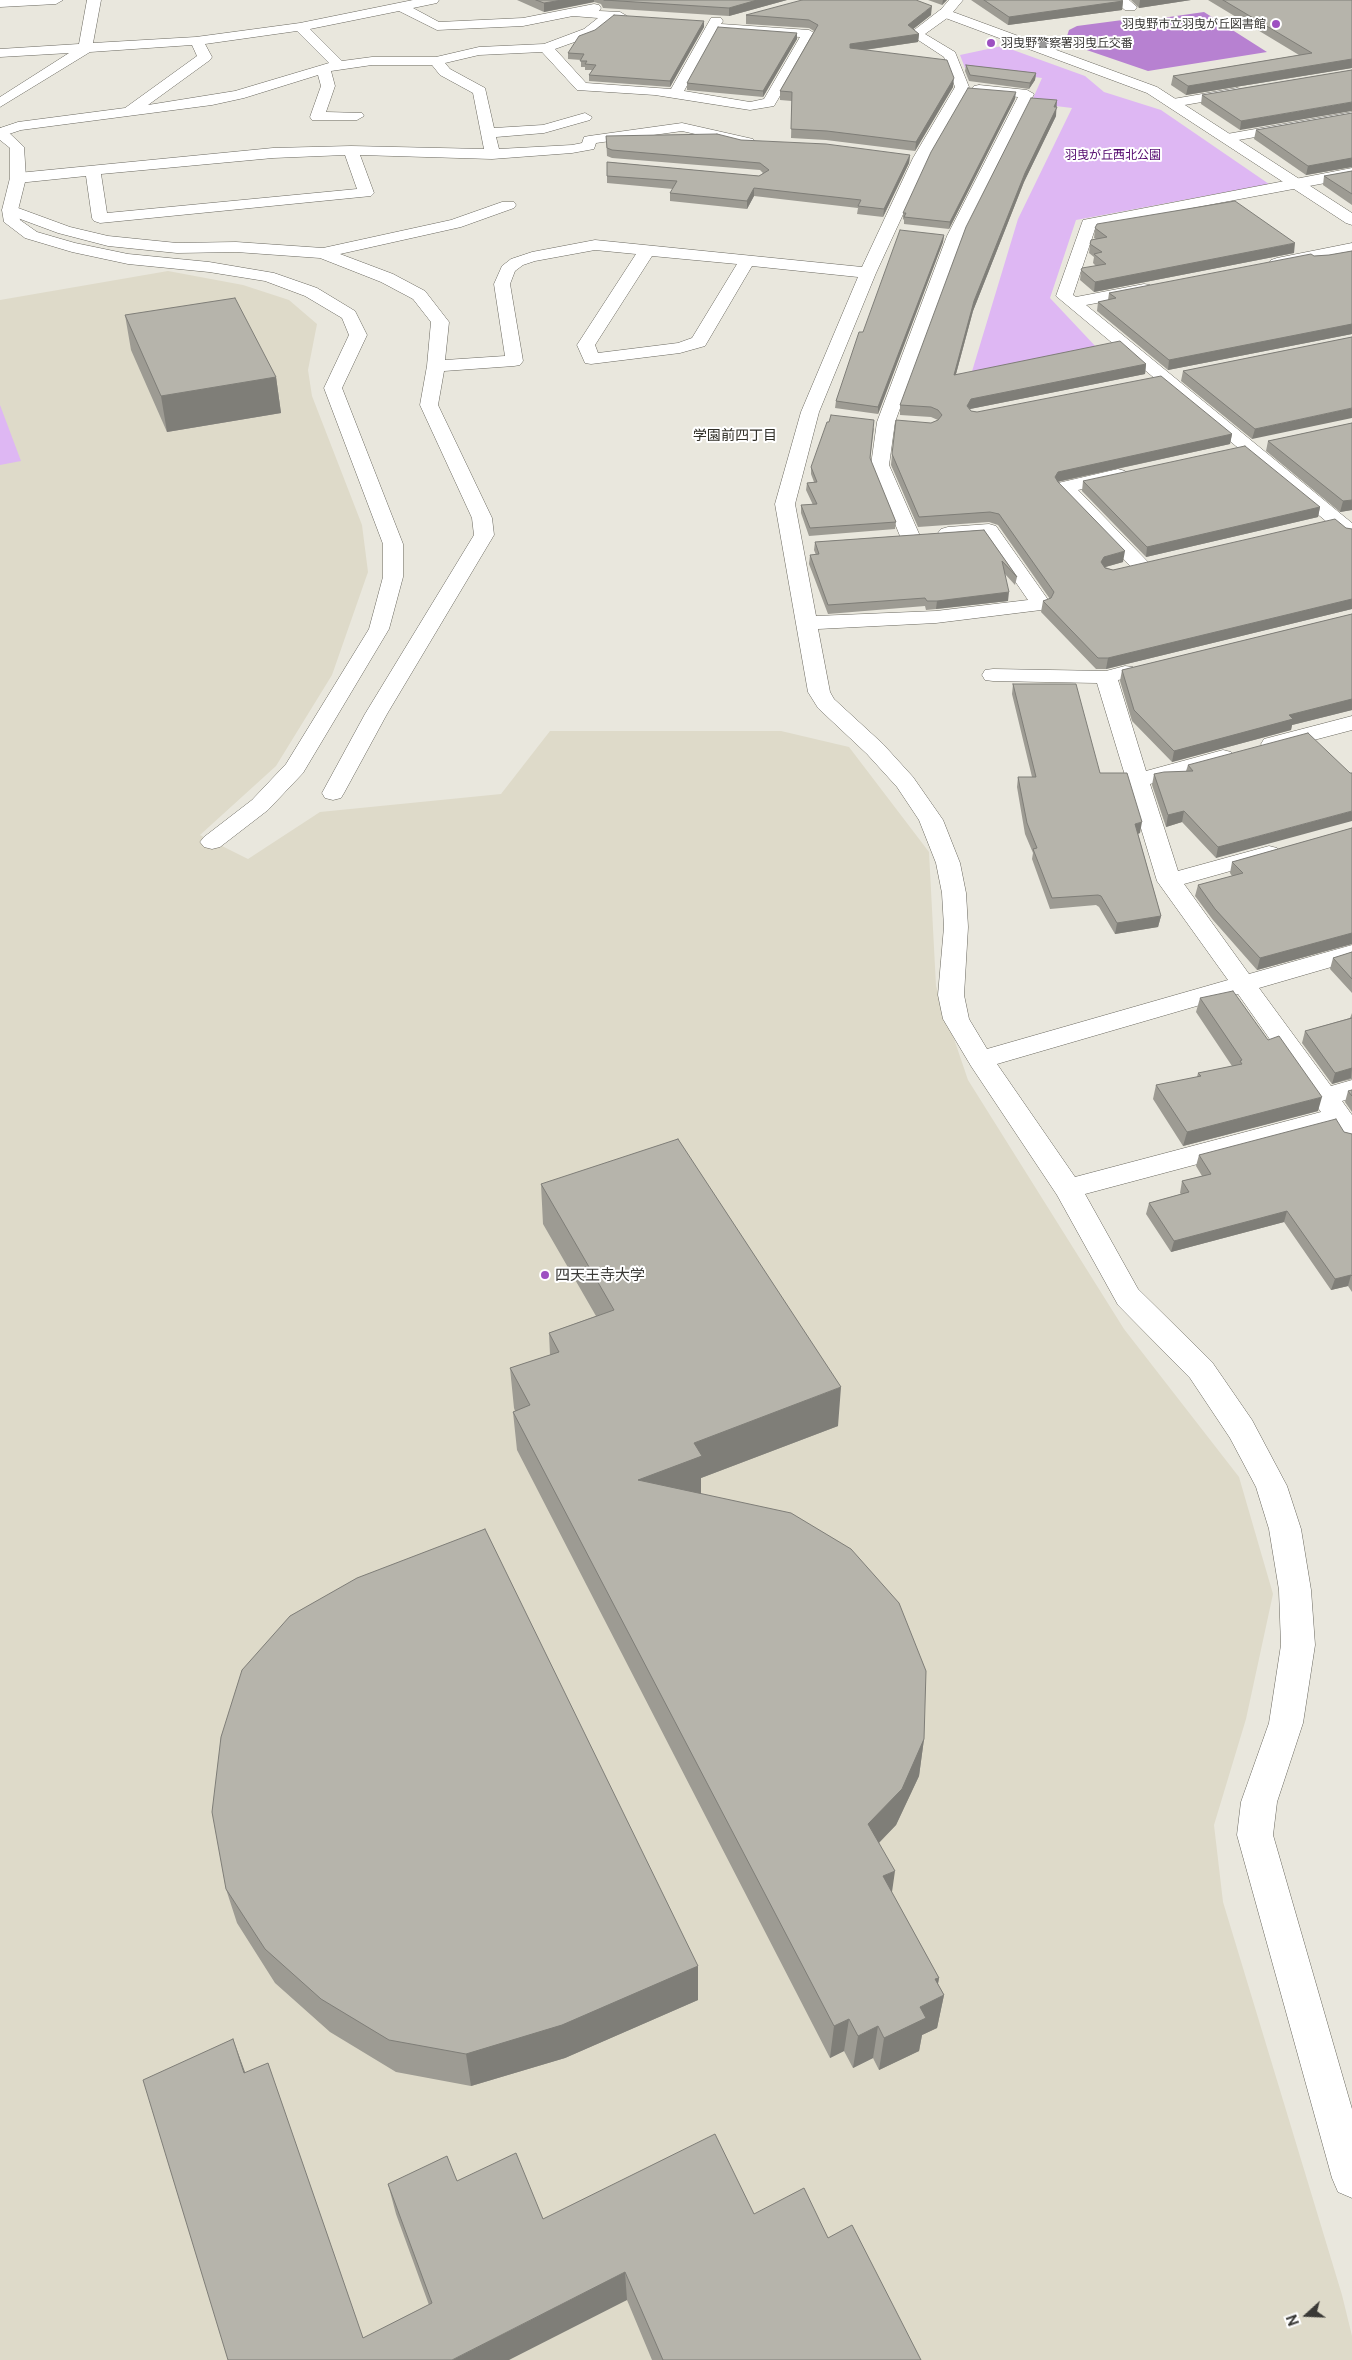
<!DOCTYPE html>
<html>
<head>
<meta charset="utf-8">
<style>
	body { margin:0 }
	#map { position:relative; width:1352px; height:2360px; overflow:hidden; background:#e9e7dd; font-family:"Public Sans",sans-serif }
	canvas { display:block }
	.north { position:absolute; left:1282px; top:2290px; width:50px; height:50px; -webkit-text-stroke:4px #fff; paint-order:stroke; rotate:250deg; font-size:14px; font-weight:700; line-height:20px; text-align:center; color:#3a3936 }
	.north::after { content:''; display:block; margin:auto; width:18px; height:22px; background:#3a3936; clip-path:polygon(50% 0,100% 100%,50% 72%,0 100%) }
</style>
</head>
<body>
<div id="map">
<canvas width="1352" height="2360"></canvas>
<div class="north">N</div>
</div>
<script>
const context = document.querySelector('canvas').getContext('2d');
context.lineJoin = 'round';
function fill(path, color) { context.fillStyle = color; context.fill(path, 'evenodd'); }
const poly = rows => new Path2D(rows.map(r => 'M' + r).join(''));
function trace(path, color, width, dash) { context.strokeStyle = color; context.lineWidth = width; context.lineCap = dash ? 'butt' : 'round'; context.setLineDash(dash || []); context.stroke(path); }
function drawText(font, color, halo, rows, align = 'center') {
  context.font = font + ' "Public Sans","Noto Sans JP",sans-serif'; context.lineWidth = 4; context.setLineDash([]); context.textBaseline = 'middle'; context.strokeStyle = halo; context.fillStyle = color; for (const [text, x, y, turn = 0] of rows) {
    context.save(); context.translate(x, y); context.rotate((+turn || 0) * Math.PI / 180); context.textAlign = isNaN(turn) ? turn : align; if (halo) context.strokeText(text, 0, 0); context.fillText(text, 0, 0); context.restore();
  }
}
const built = poly([
	[168,271,243,285,289,300,317,324,308,370,312,396,362,525,368,572,332,675,276,766,200,835,248,859,320,812,501,794,550,731,781,731,849,747,929,852,936,986,968,1080,1124,1329,1239,1477,1273,1594,1246,1719,1214,1825,1223,1902,1342,2295,1352,2336,1352,2360,0,2360,0,300]
]);
const green = poly([
	[1002,46,1085,76,1104,92,1161,110,1269,184,1076,220,1050,298,1098,349,970,378,1018,219,1072,108,1031,103,1042,78,965,68,960,55],
	[0,405,21,461,0,465]
]);
const water = poly([
	[1204,12,1267,52,1148,71,1072,45,1066,39,1069,30,1077,26,1130,19,1162,18]
]);
const minor = poly([
	[0,0,63,0,56,4,0,7,0,0],
	[87,0,101,0,93,43,196,37,300,23,413,0,439,0,437,3,413,8,439,22,523,18,594,4,599,5,601,8,599,11,620,12,627,16,625,19,614,20,594,35,555,49,586,83,671,89,711,18,721,18,723,21,721,24,809,30,816,34,774,106,750,110,655,95,577,90,542,52,479,55,445,63,450,69,485,88,494,128,543,125,585,113,592,117,590,120,544,133,496,137,499,149,572,145,582,143,584,137,589,136,682,123,753,139,755,142,753,145,748,146,682,131,596,143,594,149,572,153,492,159,360,155,374,193,371,196,100,223,94,221,92,218,86,176,18,183,10,178,18,173,273,148,351,146,484,149,473,93,440,75,432,65,372,65,331,71,335,86,326,112,362,113,364,116,357,120,312,120,310,117,321,86,318,75,244,98,212,105,21,130,0,137,0,128,18,122,125,108,197,56,192,45,90,52,0,107,0,97,69,53,0,57,0,49,79,44,87,0],
	[399,11,437,30,523,26,573,16,598,18,584,29,544,44,479,47,436,57,372,57,342,61,310,29,399,11],
	[297,31,329,63,235,91,148,105,210,60,212,57,205,44,297,31],
	[717,31,800,37,764,99,750,102,684,91,717,31],
	[345,155,357,189,107,213,101,174,273,158,345,155],
	[1113,0,1129,0,1137,7,1135,10,1125,10,1113,0],
	[945,9,952,13,950,16,925,34,955,52,969,87,929,158,876,273,819,412,795,504,816,616,936,611,1028,600,984,536,948,539,941,537,938,533,941,529,948,527,989,524,996,526,1051,604,1048,608,1041,610,936,623,818,629,830,692,834,699,883,744,913,777,943,820,960,863,966,893,968,927,964,995,969,1019,987,1049,1228,980,1157,881,1097,683,993,681,985,680,982,675,985,670,993,669,1106,671,1125,666,1133,667,1136,672,1133,677,1118,680,1146,771,1223,750,1231,752,1234,757,1231,762,1150,784,1178,871,1269,846,1277,848,1281,853,1277,858,1184,884,1249,974,1352,945,1352,961,1259,988,1331,1086,1352,1080,1352,1098,1342,1101,1352,1115,1352,1145,1342,1142,1333,1128,1085,1194,1138,1289,1212,1362,1252,1420,1287,1486,1301,1529,1311,1590,1315,1645,1303,1723,1277,1802,1273,1835,1352,2109,1352,2198,1338,2192,1332,2178,1237,1835,1241,1802,1269,1723,1281,1645,1279,1590,1269,1529,1256,1487,1230,1438,1190,1378,1118,1305,1057,1195,971,1066,943,1019,938,995,944,927,942,893,936,863,919,820,897,787,867,754,818,708,808,692,775,504,801,412,858,277,752,266,705,346,680,353,591,364,585,363,577,345,636,254,595,250,535,261,523,265,515,271,510,284,523,361,520,365,514,366,444,371,438,405,492,518,494,535,387,714,344,793,341,798,333,800,325,798,322,793,365,714,474,535,472,518,420,405,427,366,431,322,413,299,381,282,320,258,236,252,177,253,108,246,58,233,4,213,2,210,4,207,10,205,70,227,108,236,177,243,236,242,323,248,451,220,502,202,514,202,516,205,514,208,461,227,340,254,393,274,425,291,449,322,445,360,505,356,494,284,502,266,511,259,532,252,595,240,862,267,913,158,955,87,944,57,909,34,940,10,945,9],
	[652,256,737,264,692,338,678,343,598,353,595,345,652,256],
	[1238,994,1321,1112,1075,1177,997,1064,1238,994],
	[979,85,1027,90,1034,94,963,236,895,422,889,465,920,536,917,540,910,542,903,540,900,536,871,465,877,422,947,236,1018,97,974,92,972,89,974,86,979,85],
	[1237,88,1242,89,1244,92,1242,95,1173,107,1166,103,1173,99,1237,88],
	[1352,112,1352,120,1227,142,1220,138,1227,134,1352,112],
	[1352,168,1352,178,1096,226,1073,295,1076,297,1144,284,1150,285,1152,289,1150,293,1086,305,1352,523,1352,539,1345,537,1056,296,1083,220,1352,168],
	[1352,243,1352,253,1277,268,1271,266,1269,263,1271,260,1277,258,1352,243],
	[1118,469,1125,471,1127,475,1125,479,1078,490,1148,562,1151,566,1148,570,1141,572,1134,570,1055,487,1058,483,1118,469],
	[1352,716,1352,730,1272,751,1264,749,1261,744,1264,739,1352,716]
]);
const tertiary = poly([
	[949,0,963,0,953,12,1157,87,1352,213,1352,225,1346,223,1147,93,940,16,938,13,949,0],
	[0,128,5,129,24,147,26,178,18,210,20,220,37,232,75,243,128,254,209,262,274,273,317,288,355,311,367,335,342,388,403,544,403,577,389,629,303,773,268,810,220,847,212,849,204,847,200,842,204,837,252,800,286,764,369,629,383,577,383,544,324,388,349,335,342,318,305,296,265,281,209,272,128,264,72,252,25,238,4,222,2,210,10,178,10,148,0,140,0,128]
]);
const wall = poly([
	[517,0,787,0,729,16,603,8,601,4,594,2,544,12],
	[928,0,947,0,942,5],
	[971,0,1121,0,1123,1,1122,10,1008,25],
	[1131,0,1191,0,1139,8],
	[1208,0,1352,0,1352,68,1186,95,1171,85,1173,76,1299,55],
	[746,15,931,15,913,29,919,34,918,42,865,50,953,87,915,151,826,140,791,138,792,101,780,100,780,91,814,31,809,28,746,24],
	[704,27,670,87,589,81,589,75,592,70,585,70,585,67,581,67,581,60,568,59,568,53],
	[797,33,797,39,763,97,687,90,687,83],
	[966,65,1036,73,1035,80,1029,89,969,81,965,71],
	[1352,70,1240,130,1201,104,1202,95],
	[1015,99,949,229,904,224,904,220,903,219,903,213],
	[1056,107,1056,116,1024,182,973,311,956,374,1146,364,1145,374,970,409,971,411,977,412,1232,434,1230,444,1058,482,1123,562,1105,567,1113,570,1346,528,1352,529,1352,609,1106,669,1096,669,1041,612,1043,601,1050,599,998,525,989,522,918,527,891,465,892,454,931,423,938,420,931,417,900,415,900,405],
	[1352,113,1352,167,1306,175,1254,139,1256,130],
	[606,136,741,140,910,155,909,163,883,217,857,214,858,208,754,196,747,209,670,201,670,193,673,189,607,183,607,162,759,176,763,173,760,170,612,158,607,156],
	[1352,171,1352,205,1323,185,1324,176],
	[1095,228,1294,253,1094,292,1080,280,1081,270,1096,266,1093,263,1094,257,1089,253,1090,244,1096,239,1094,238],
	[944,235,943,242,878,414,835,408,836,401,863,332],
	[1352,251,1352,334,1168,370,1097,311,1098,302,1108,300,1109,293,1314,256,1329,255],
	[125,315,276,377,281,413,167,432,131,350],
	[1352,337,1252,439,1181,381,1183,371],
	[1352,423,1352,510,1340,512,1266,451,1268,441],
	[874,428,870,459,896,522,895,529,809,536,801,513,801,505,813,505,806,490,807,483,814,482,811,474,811,467],
	[1083,481,1320,507,1318,517,1146,557,1082,491],
	[984,530,1017,577,1015,585,1005,574,1008,601,936,609,926,610,925,606,828,614,809,564,810,555,816,555,814,550,815,542],
	[1352,614,1352,710,1292,725,1291,730,1172,762,1132,721,1120,681,1122,670],
	[1013,684,1100,773,1140,833,1138,834,1161,916,1158,927,1115,934,1099,907,1096,905,1050,909,1032,859,1033,853,1025,834,1017,787,1018,777,1032,777,1012,694],
	[1188,765,1350,773,1216,858,1182,822,1166,827,1152,785,1154,774,1186,771],
	[1352,828,1352,944,1257,970,1213,920,1195,896,1198,885,1232,876,1230,873,1232,862],
	[1352,952,1352,993,1330,969,1333,958],
	[1200,998,1318,1111,1183,1146,1153,1099,1156,1085,1197,1077,1198,1073,1232,1066,1196,1012],
	[1352,1013,1352,1079,1332,1084,1302,1043,1305,1031,1350,1018],
	[1352,1090,1352,1112,1345,1102,1348,1091],
	[1344,1132,1352,1134,1352,1292,1348,1286,1331,1290,1284,1222,1171,1252,1146,1214,1149,1203,1181,1194,1180,1193,1182,1181,1202,1176,1196,1166,1199,1155],
	[541,1184,838,1426,701,1478,701,1494,924,1739,919,1776,896,1825,879,1843,892,1893,939,1978,938,1984,944,1995,937,2028,922,2035,919,2051,879,2070,873,2058,853,2068,844,2051,830,2058,517,1450,513,1412,515,1411,514,1408,510,1368,550,1355,549,1333,596,1316,543,1224],
	[226,1889,698,2000,565,2058,471,2086,396,2072,330,2032,275,1983,237,1923],
	[245,2073,363,2338,429,2305,396,2214,388,2184,457,2181,543,2219,754,2214,828,2238,921,2360,652,2360,627,2300,228,2360]
]);
const shadedWall = poly([
	[562,0,594,0,594,2,544,12,544,3],
	[757,0,787,0,729,16,729,8],
	[943,0,947,0,942,5],
	[1140,0,1191,0,1139,8],
	[1123,1,1122,10,1008,25,1009,17],
	[932,6,931,15,907,34,908,25],
	[704,21,704,27,670,87,670,81],
	[797,33,797,39,763,97,763,91],
	[919,34,918,42,849,52,850,44],
	[1352,59,1352,68,1186,95,1188,86],
	[1036,73,1035,80,1029,89,1030,83],
	[954,78,953,87,915,151,916,142],
	[1016,92,1015,99,949,229,950,222],
	[1057,100,1056,116,1024,182,973,311,953,385,954,375,974,301,1025,173],
	[1352,102,1352,111,1240,130,1241,121],
	[910,155,909,163,883,217,884,209],
	[1352,158,1352,167,1306,175,1308,166],
	[754,188,754,196,747,209,747,201],
	[944,235,943,242,878,414,878,407],
	[1295,243,1294,253,1094,292,1095,282],
	[1352,324,1352,334,1168,370,1169,360],
	[1146,364,1145,374,970,409,967,406,971,399],
	[276,377,281,413,167,432,161,396],
	[1352,408,1352,418,1252,439,1255,429],
	[1232,434,1230,444,1056,482,1055,477,1058,472],
	[1352,500,1352,510,1340,512,1343,501],
	[1320,507,1318,517,1146,557,1147,547],
	[1125,551,1123,562,1102,568,1101,562,1104,557],
	[1009,592,1008,601,936,609,937,601],
	[1352,599,1352,609,1106,669,1108,658],
	[1352,699,1352,710,1292,725,1291,730,1172,762,1174,751,1289,715],
	[1184,811,1182,822,1166,827,1168,815],
	[1352,811,1352,821,1216,858,1218,847],
	[1142,822,1140,833,1133,835,1135,824],
	[1161,916,1158,927,1115,934,1117,923],
	[1352,933,1352,944,1257,970,1260,958],
	[1352,1068,1351,1078,1332,1084,1335,1073],
	[1322,1097,1318,1111,1183,1146,1187,1132],
	[1287,1211,1284,1222,1171,1252,1174,1241],
	[1351,1275,1348,1286,1331,1290,1335,1279],
	[841,1387,838,1426,701,1478,701,1495,638,1480,694,1443],
	[924,1739,919,1776,896,1825,863,1859,868,1824],
	[895,1871,890,1906,883,1876],
	[698,1966,698,2000,565,2058,471,2086,466,2054],
	[939,1978,935,1999,944,1995,937,2028,922,2035,919,2051,879,2070,884,2038,920,2007,935,1979],
	[849,2019,844,2051,830,2058,834,2026],
	[878,2026,873,2058,853,2068,858,2036],
	[233,2039,245,2072,255,2105,244,2073],
	[625,2272,627,2300,509,2360,452,2360]
]);
const building = poly([
	[536,0,562,0,544,3,536,0],
	[604,0,757,0,729,8,604,0],
	[802,0,916,0,932,6,908,25,919,34,850,44,850,48,947,60,954,78,916,142,827,131,791,129,792,92,780,91,818,25,809,20,746,15,802,0],
	[984,0,1121,0,1123,1,1009,17,984,0],
	[1223,0,1352,0,1352,59,1188,86,1173,76,1312,53,1223,0],
	[614,15,704,21,670,81,589,75,596,65,585,64,587,61,580,61,584,54,568,53,579,36,595,30,614,15],
	[718,27,797,33,763,91,687,83,718,27],
	[966,65,1036,73,1030,83,970,75,966,65],
	[1352,70,1352,102,1241,121,1202,95,1352,70],
	[968,88,1016,92,950,222,904,217,906,213,903,213,931,152,968,88],
	[1031,98,1057,100,1054,107,1057,107,1025,173,974,301,954,375,1120,341,1146,364,971,399,967,406,971,411,977,412,1161,376,1232,434,1058,472,1055,477,1058,482,1125,551,1104,557,1101,562,1105,568,1113,570,1335,519,1346,528,1352,529,1352,599,1108,658,1098,658,1043,601,1051,598,1054,592,999,514,990,512,919,517,892,454,896,420,931,423,938,420,942,415,938,410,931,407,900,405,966,227,1031,98],
	[1352,113,1352,158,1308,166,1256,130,1352,113],
	[717,134,741,140,826,144,910,155,884,209,858,206,861,200,754,188,747,201,670,193,677,181,607,176,607,162,759,176,769,170,760,163,612,150,607,148,606,136,717,134],
	[1352,171,1352,194,1324,176,1352,171],
	[1235,201,1295,243,1095,282,1081,270,1082,268,1106,264,1094,254,1102,252,1090,244,1091,240,1107,237,1095,228,1097,224,1235,201],
	[900,230,944,235,878,407,836,401,859,332,863,332,900,230],
	[1352,251,1352,324,1169,360,1098,302,1116,298,1109,293,1311,254,1314,256,1329,255,1352,251],
	[235,298,276,377,161,396,125,315,235,298],
	[1352,337,1352,408,1255,429,1183,371,1352,337],
	[831,415,874,420,870,458,896,522,810,528,801,505,817,504,807,483,817,482,811,467,827,422,829,422,831,415],
	[1352,423,1352,500,1343,501,1268,441,1352,423],
	[1245,446,1320,507,1147,547,1083,481,1245,446],
	[984,530,1017,577,1002,561,1009,592,937,601,927,601,925,598,828,605,810,555,819,554,815,542,984,530],
	[1352,614,1352,699,1289,715,1293,719,1174,751,1134,710,1122,670,1352,614],
	[1013,684,1076,684,1100,773,1127,773,1142,822,1135,824,1161,916,1117,923,1101,896,1098,895,1052,898,1033,849,1037,848,1027,823,1018,777,1036,777,1013,684],
	[1308,733,1350,773,1352,773,1352,811,1218,847,1184,811,1168,815,1154,774,1164,772,1193,771,1188,765,1308,733],
	[1352,828,1352,933,1260,958,1215,909,1198,885,1243,873,1232,862,1352,828],
	[1352,952,1352,979,1333,958,1352,952],
	[1233,991,1268,1040,1279,1036,1322,1097,1187,1132,1156,1085,1201,1076,1198,1073,1242,1064,1240,1061,1242,1060,1200,998,1233,991],
	[1352,1018,1352,1068,1335,1073,1305,1031,1352,1018],
	[1352,1090,1352,1096,1348,1091,1352,1090],
	[1336,1119,1344,1132,1352,1134,1352,1276,1351,1275,1335,1279,1287,1211,1174,1241,1149,1203,1189,1192,1182,1181,1211,1174,1199,1155,1336,1119],
	[678,1139,841,1387,694,1443,702,1456,638,1480,791,1513,851,1549,899,1603,926,1671,924,1739,902,1789,868,1824,895,1871,883,1876,939,1978,935,1979,944,1995,920,2007,926,2018,884,2038,878,2026,858,2036,849,2019,834,2026,513,1412,530,1405,510,1368,559,1352,549,1333,614,1310,541,1184,678,1139],
	[485,1529,698,1966,562,2025,466,2054,389,2040,321,1999,265,1949,226,1889,212,1812,221,1737,242,1670,290,1616,357,1578,485,1529],
	[233,2039,244,2073,268,2063,363,2338,432,2303,388,2184,447,2156,457,2181,516,2153,543,2219,715,2134,754,2214,804,2188,828,2238,852,2225,921,2360,663,2360,625,2272,452,2360,228,2360,143,2080,233,2039]
]);
const markers = [
	[1276,24,5,"#9d50c1"],
	[991,43,5,"#9d50c1"],
	[545,1275,5,"#9d50c1"]
];
const farPoinames = [
	["羽曳野市立羽曳が丘図書館",1266,24],
	["羽曳野警察署羽曳丘交番",1001,43,"left"]
];
const farParknames = [
	["羽曳が丘西北公園",1113,155]
];
const farNeighbourhoodnames = [
	["学園前四丁目",735,436]
];
const poiNames = [
	["四天王寺大学",555,1275]
];
fill(built, '#dedac9');
fill(green, '#deb7f3');
fill(water, '#b781d1');
trace(minor, '#6a685f', 1);
trace(tertiary, '#6a685f', 1);
fill(minor, '#fff');
fill(tertiary, '#fff');
fill(wall, '#9d9b93');
fill(shadedWall, '#7f7e78');
fill(building, '#b6b4ab');
trace(building, '#7f7e78', 1);
for (const [x, y, r, color] of markers) { const dot = new Path2D(); dot.arc(x, y, r, 0, 2 * Math.PI); context.fillStyle = color; context.fill(dot); trace(dot, '#fff', 2); }
drawText('12px', '#3a3936', '#fff', farPoinames, 'right');
drawText('12px', '#53096e', '#fff', farParknames);
drawText('14px', '#302f27', '#fff', farNeighbourhoodnames);
drawText('15px', '#3a3936', '#fff', poiNames, 'left');
</script>
</body>
</html>
